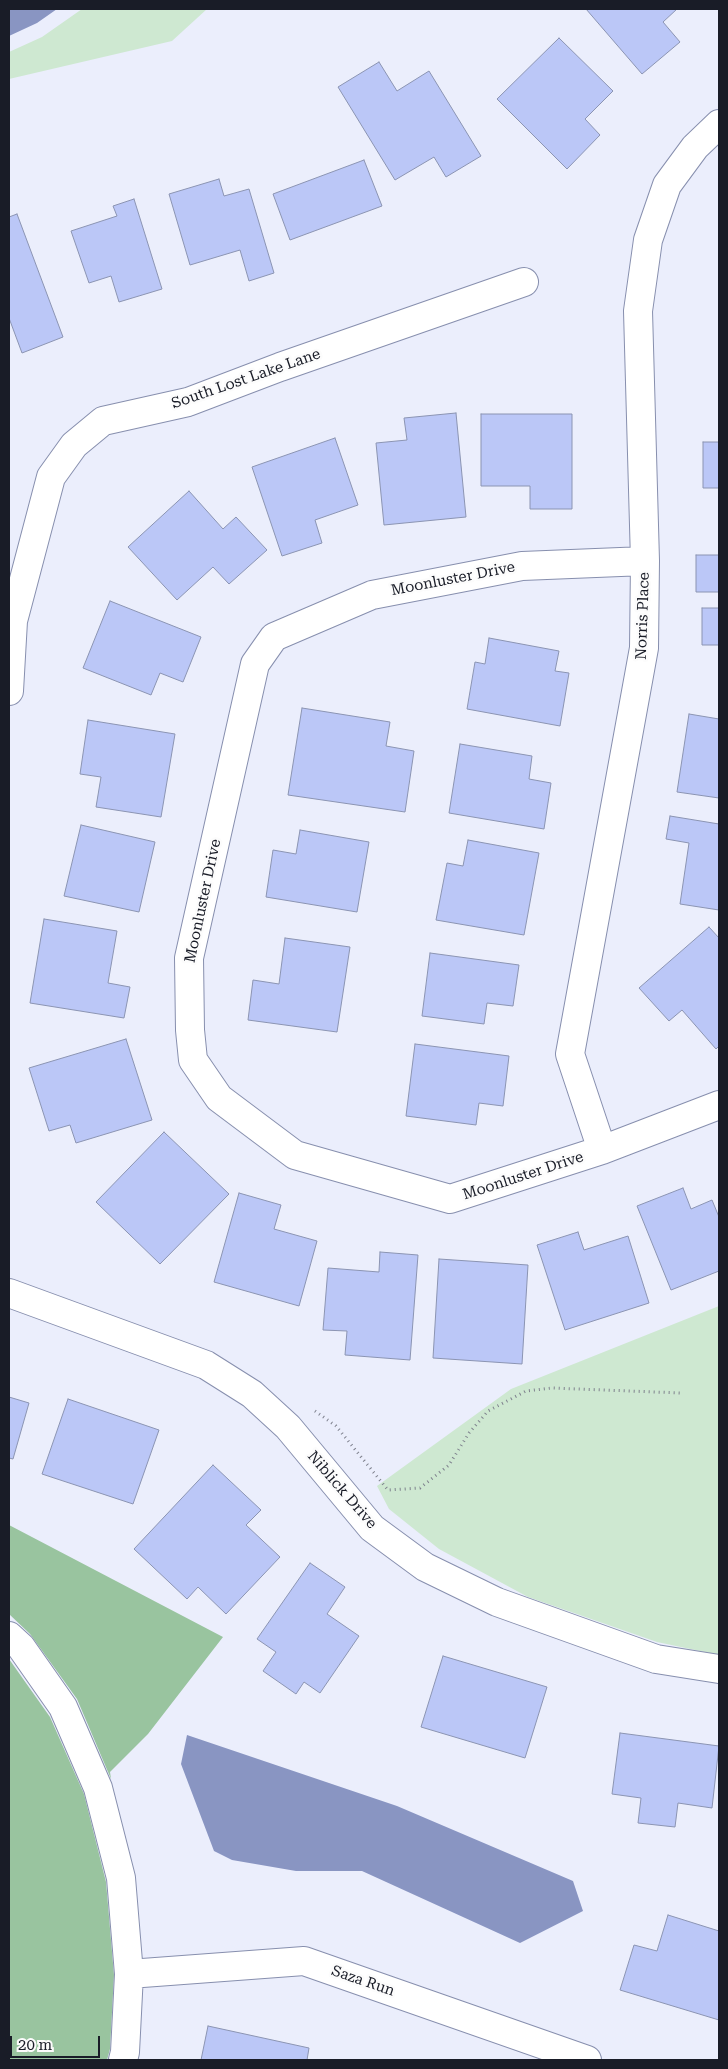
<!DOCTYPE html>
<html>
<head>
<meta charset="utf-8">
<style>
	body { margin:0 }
	#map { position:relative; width:728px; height:2069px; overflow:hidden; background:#ebeefc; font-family:"Roboto Serif",serif }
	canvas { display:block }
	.frame { position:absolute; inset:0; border:10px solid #191c27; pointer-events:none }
	.scale { position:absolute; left:10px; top:2036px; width:90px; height:22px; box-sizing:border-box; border:2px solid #191c27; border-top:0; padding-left:6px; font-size:15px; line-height:18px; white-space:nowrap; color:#191c27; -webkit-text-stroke:4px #fcfcfc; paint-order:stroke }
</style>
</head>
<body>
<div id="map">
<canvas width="728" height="2069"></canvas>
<div class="frame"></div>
<div class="scale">20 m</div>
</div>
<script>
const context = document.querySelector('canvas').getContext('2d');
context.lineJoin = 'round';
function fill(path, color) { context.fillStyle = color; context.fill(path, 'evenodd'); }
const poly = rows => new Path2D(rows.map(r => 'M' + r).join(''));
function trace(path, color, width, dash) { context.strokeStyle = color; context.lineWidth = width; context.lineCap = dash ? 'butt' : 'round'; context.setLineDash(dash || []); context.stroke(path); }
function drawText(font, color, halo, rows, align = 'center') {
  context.font = font + ' "Roboto Serif",serif'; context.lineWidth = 5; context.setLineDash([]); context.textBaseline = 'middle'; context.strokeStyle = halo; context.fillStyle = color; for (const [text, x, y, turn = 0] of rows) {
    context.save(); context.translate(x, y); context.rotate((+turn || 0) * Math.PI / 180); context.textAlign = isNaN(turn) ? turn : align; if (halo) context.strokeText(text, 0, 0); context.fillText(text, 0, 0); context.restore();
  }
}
const green = poly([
	[82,9,207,9,172,41,9,79,9,52,42,37],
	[719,1306,719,1655,657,1642,528,1597,439,1549,389,1509,377,1486,511,1389]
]);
const forest = poly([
	[9,1525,223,1637,148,1734,110,1772,111,1779,77,1699,30,1634,9,1614],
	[9,1659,50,1717,84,1794,106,1882,114,1975,110,2049,107,2060,9,2060]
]);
const water = poly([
	[9,9,57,9,37,23,9,36],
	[187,1735,397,1806,573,1881,583,1911,520,1943,362,1871,296,1871,232,1860,214,1851,181,1764]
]);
const building = poly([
	[586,9,677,9,663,22,680,42,642,74,586,9],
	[559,38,613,91,585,119,600,135,567,169,497,99,559,38],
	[379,62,397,91,429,71,481,156,446,177,434,157,395,180,338,87,379,62],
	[364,160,382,206,290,240,273,194,364,160],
	[219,179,224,196,249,189,274,273,249,281,240,250,190,265,169,194,219,179],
	[134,199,162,289,119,302,111,276,89,283,71,231,117,216,113,206,134,199],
	[17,214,63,337,22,353,9,318,9,217,17,214],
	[456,413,466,517,384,525,376,443,407,440,404,418,456,413],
	[481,414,572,414,572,509,530,509,530,486,481,486,481,414],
	[335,438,358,505,315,520,322,543,282,556,252,467,335,438],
	[703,442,719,442,719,488,703,488,703,442],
	[189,491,223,529,236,517,267,550,229,584,213,567,177,600,128,547,189,491],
	[696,555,719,555,719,592,696,592,696,555],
	[110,601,201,637,183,682,160,673,151,695,83,668,110,601],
	[702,608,719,608,719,645,702,645,702,608],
	[489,638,559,651,555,671,569,673,560,726,467,709,475,662,485,664,489,638],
	[302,708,390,722,386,746,414,751,405,812,288,795,302,708],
	[689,714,719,719,719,798,677,792,689,714],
	[88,720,175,734,161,817,96,807,101,777,80,774,88,720],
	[460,744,532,756,529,779,551,783,544,829,449,813,460,744],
	[670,816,719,824,719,910,680,904,689,843,666,839,670,816],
	[81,825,155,842,139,912,64,896,81,825],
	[300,830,369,842,357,912,266,897,273,850,296,854,300,830],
	[468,840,539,853,524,935,436,920,447,863,463,866,468,840],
	[44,919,117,931,108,983,130,987,124,1018,30,1003,44,919],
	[709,927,719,938,719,1046,716,1049,682,1010,669,1021,639,988,709,927],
	[285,938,350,947,337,1032,248,1020,253,980,279,984,285,938],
	[430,953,519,965,513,1006,487,1003,484,1024,422,1016,430,953],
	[126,1039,152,1120,76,1143,70,1125,49,1131,29,1068,126,1039],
	[415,1044,509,1056,503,1106,479,1103,476,1125,406,1116,415,1044],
	[164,1132,229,1194,160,1264,96,1202,164,1132],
	[683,1188,691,1209,712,1200,719,1217,719,1271,671,1290,637,1206,683,1188],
	[239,1193,281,1205,274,1229,317,1241,299,1306,214,1282,239,1193],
	[578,1232,584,1250,628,1236,649,1303,565,1330,537,1245,578,1232],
	[380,1252,418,1255,410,1360,345,1355,347,1331,323,1330,328,1268,379,1272,380,1252],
	[439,1259,528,1265,522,1364,433,1358,439,1259],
	[9,1397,29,1403,13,1459,9,1458,9,1397],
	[68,1399,159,1430,133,1504,42,1474,68,1399],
	[213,1465,261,1510,246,1525,280,1557,226,1614,198,1587,187,1599,134,1549,213,1465],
	[310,1563,345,1587,327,1614,359,1636,320,1693,304,1682,296,1694,263,1671,276,1652,257,1639,310,1563],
	[443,1656,547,1687,525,1758,421,1727,443,1656],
	[620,1733,719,1746,712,1808,678,1803,675,1827,638,1823,641,1798,612,1794,620,1733],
	[668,1915,719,1931,719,2020,620,1990,634,1945,657,1951,668,1915],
	[208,2026,309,2048,307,2060,201,2060,208,2026]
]);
const path = poly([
	[315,1411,336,1426,388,1490,420,1488,449,1465,469,1433,488,1411,526,1391,552,1388,681,1393]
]);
const street = poly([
	[645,561,522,566,372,595,274,637,255,664,189,958,190,1030,193,1060,219,1098,295,1155,450,1199,602,1150,719,1105],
	[9,691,13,621,51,477,74,445,103,421,188,402,280,367,524,282],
	[602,1150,570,1054,644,648,645,561,638,311,648,240,667,185,695,147,719,124],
	[9,1293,206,1365,252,1394,288,1427,372,1528,425,1567,497,1602,656,1659,719,1669],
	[9,1636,21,1647,63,1707,98,1788,121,1878,129,1974,125,2052,123,2060],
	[129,1974,304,1961,587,2060]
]);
const streetNames = [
	["South Lost Lake Lane",246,379,-19],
	["Moonluster Drive",453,579,-11],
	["Norris Place",643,616,-88],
	["Moonluster Drive",203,901,-78],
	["Moonluster Drive",523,1176,-18],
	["Niblick Drive",342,1490,49],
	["Saza Run",363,1981,19]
];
fill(green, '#cee8d1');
fill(forest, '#99c49f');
fill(water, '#8995c2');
fill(building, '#bbc7f7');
trace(building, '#8b94b2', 1);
trace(street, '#878fae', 30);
trace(path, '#7e818d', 3, [1, 4]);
trace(street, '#fff', 28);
drawText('15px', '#191c27', '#fcfcfc', streetNames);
</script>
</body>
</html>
